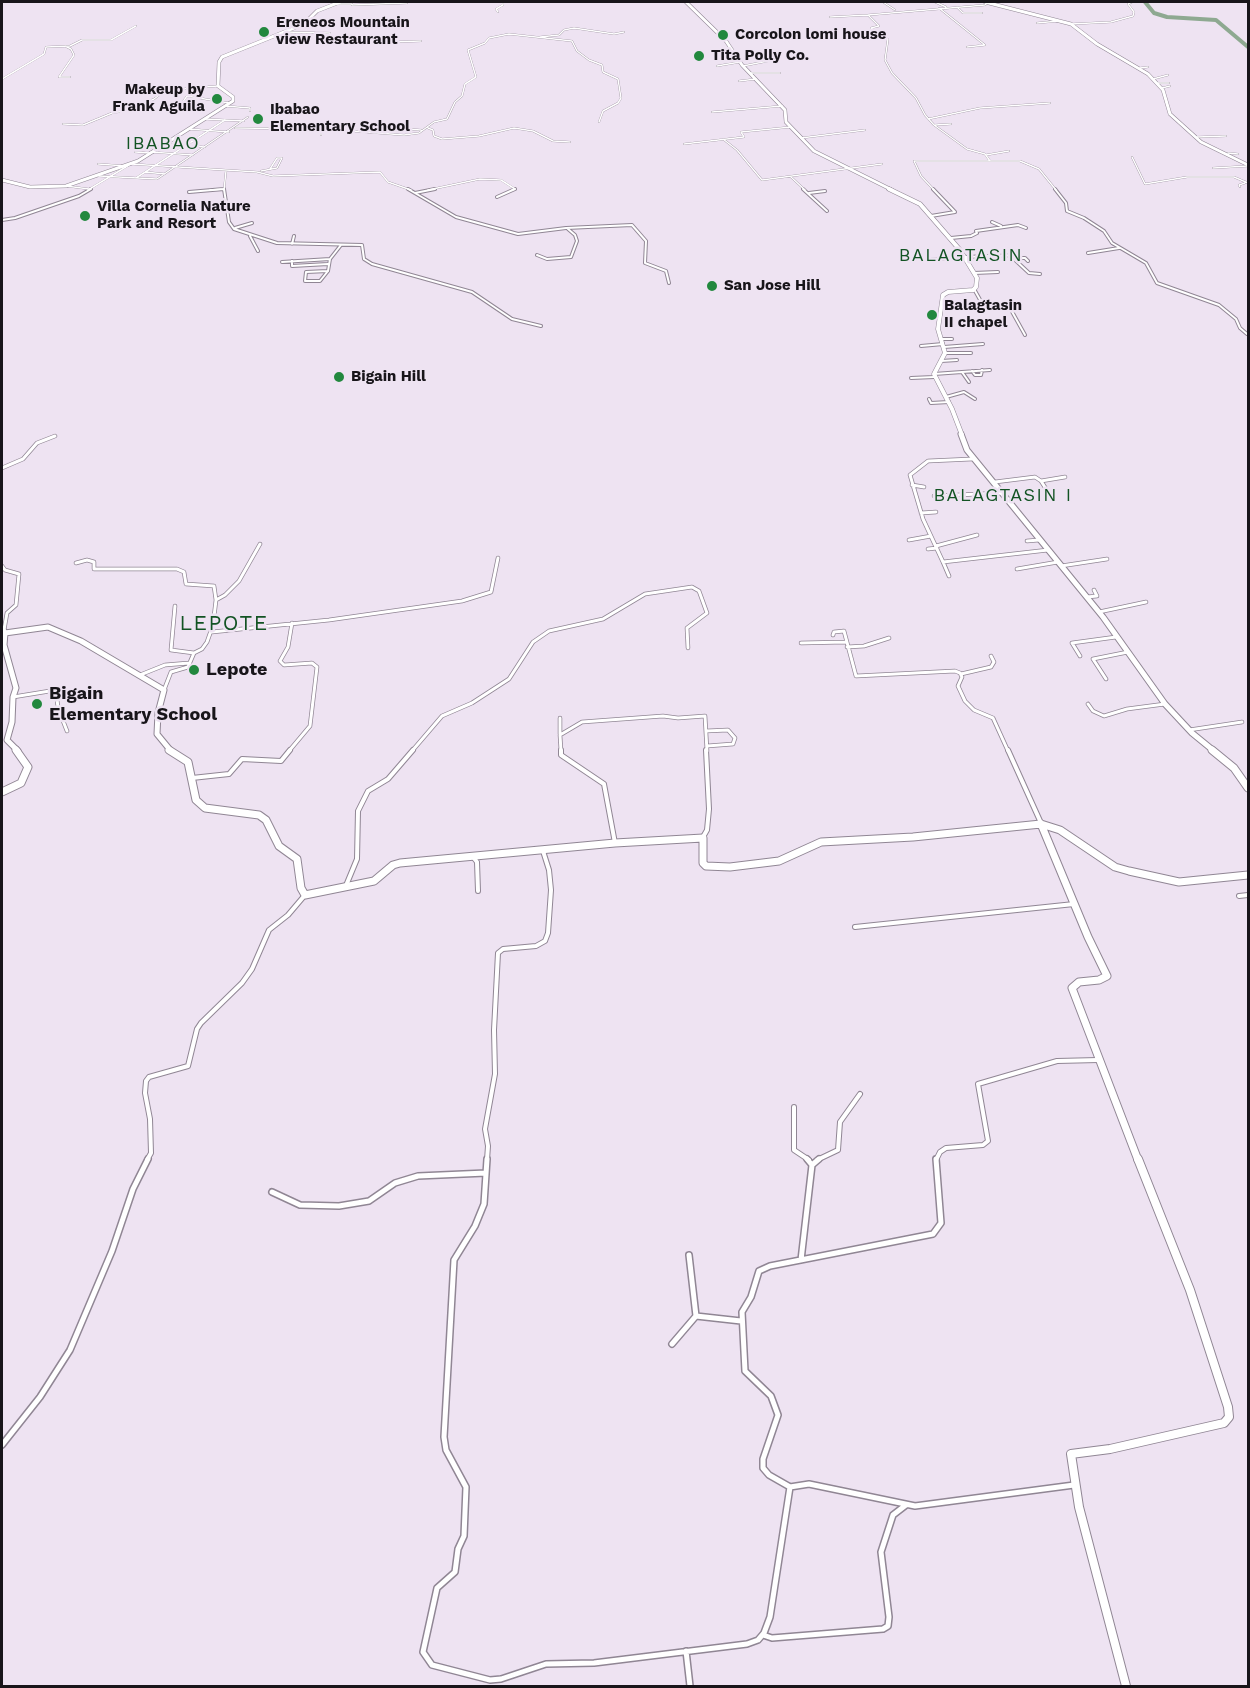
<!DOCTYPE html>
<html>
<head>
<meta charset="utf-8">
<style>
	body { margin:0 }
	#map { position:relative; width:1250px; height:1688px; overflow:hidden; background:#eee3f2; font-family:"Work Sans",sans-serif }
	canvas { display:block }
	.frame { position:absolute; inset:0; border:3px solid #18151a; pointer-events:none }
</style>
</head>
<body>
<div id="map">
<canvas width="1250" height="1688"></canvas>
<div class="frame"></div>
</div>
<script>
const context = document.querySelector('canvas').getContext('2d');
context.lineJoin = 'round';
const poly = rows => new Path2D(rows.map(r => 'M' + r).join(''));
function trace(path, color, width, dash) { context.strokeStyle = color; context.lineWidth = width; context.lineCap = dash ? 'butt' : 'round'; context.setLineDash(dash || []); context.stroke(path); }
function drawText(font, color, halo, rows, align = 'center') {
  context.font = font + ' "Work Sans",sans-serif'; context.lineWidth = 5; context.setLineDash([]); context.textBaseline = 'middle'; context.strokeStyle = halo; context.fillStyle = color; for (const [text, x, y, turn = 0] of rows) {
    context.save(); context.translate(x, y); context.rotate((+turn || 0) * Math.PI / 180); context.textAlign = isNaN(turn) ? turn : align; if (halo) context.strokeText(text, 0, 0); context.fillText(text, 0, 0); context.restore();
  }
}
const river = poly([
	[1145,2,1154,13,1167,17,1216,20,1248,47]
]);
const streetFar4 = poly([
	[883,2,895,10],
	[935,2,946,7],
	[988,2,985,5,868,15,879,26,871,28,888,39,885,60,892,73,916,98,925,115,934,125,967,149,985,154,990,161,1020,161,1039,169,1056,190],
	[336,4,352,4],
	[352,5,407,3],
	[957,7,963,13,982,13],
	[939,8,985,45,967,47],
	[498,12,496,9,503,5,503,2],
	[830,17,868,15],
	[306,22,322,22],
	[1037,23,1059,21],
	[1071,24,1111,22,1133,16,1134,12,1128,4,1132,2],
	[283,32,330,33,329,44,421,41],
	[318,36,331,36],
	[540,37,559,35,564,30,574,28,614,34,624,32],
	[330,38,348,37],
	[375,43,376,35],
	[65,46,71,49,74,55,59,77,70,77],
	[717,66,740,62],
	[743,66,773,60],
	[1140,68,1148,67],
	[750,73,780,73],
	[2,79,44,54,46,47,70,46,82,40,111,40,136,26],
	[1153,79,1168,75],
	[739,81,756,79],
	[1158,83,1169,83],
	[1162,88,1170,86],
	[225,106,250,108,250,111],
	[177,110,187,96,229,103],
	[712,112,782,106],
	[205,119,244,121],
	[928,119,980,108,1050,103],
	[63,124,83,125,112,113,130,110,154,99,166,90,218,86],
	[935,125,951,124],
	[235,128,325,129,404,135,419,133,434,122,447,119,455,102,462,96,465,84,476,77,468,50,485,43,489,38,509,34,572,41,577,51,589,60,602,65,603,72,618,79,621,98,618,103,603,111,599,122],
	[428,128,433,130,434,136,442,139,479,136,514,128,533,131,553,141,570,142],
	[188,129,229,132],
	[321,129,321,135],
	[407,129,421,130],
	[1197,137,1226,136],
	[801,138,865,130],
	[723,139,737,150,762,180,882,164],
	[165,144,205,147],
	[684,144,744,137,741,132,791,127],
	[145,147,158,148],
	[135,152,150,153],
	[151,152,193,155],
	[1228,153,1238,154],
	[986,155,1009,151],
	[1132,157,1145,184,1187,177,1234,177,1248,183],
	[98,164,125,166],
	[131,164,257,172,273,176,380,172,388,182,411,190],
	[1213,168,1248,166],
	[261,171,277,168,282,158,277,158,270,169],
	[145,172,165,174],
	[99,176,157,179,248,117],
	[791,177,805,190],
	[136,178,225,120],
	[66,186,89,189],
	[1240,187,1239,185,1245,183],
	[88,190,129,165],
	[210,190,224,189],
	[224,190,226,171],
	[428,190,480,179,501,180,515,189,512,190],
	[934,190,921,176,914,161,989,161]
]);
const streetFar3 = poly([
	[224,189,229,222,234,229,277,243,362,245,364,259,372,264,472,292,512,319,541,326],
	[408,189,456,217,518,234,566,228,632,225,646,241,645,263,666,271,669,283],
	[803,189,827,211],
	[1055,189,1066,203,1067,211,1084,218,1104,231,1112,243,1146,263,1157,283,1219,305,1236,319,1240,328,1247,334],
	[189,192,224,189],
	[415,193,435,189],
	[809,193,825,191],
	[497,197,515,189],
	[931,216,955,212,933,189],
	[2,220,15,218,79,196,91,189],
	[992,222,1001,226],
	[235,228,252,223],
	[250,236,258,251],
	[951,238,971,236,977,233,976,231,1018,225,1026,228],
	[292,244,294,236],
	[1088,253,1119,248],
	[537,255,547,259,571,257,577,241,575,235,568,229],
	[964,257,1019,255],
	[1013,258,1029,273,1040,274],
	[1017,258,1025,258,1028,261],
	[928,260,965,257],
	[292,261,292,266,328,264],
	[282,262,330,259,341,245],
	[328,271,320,281,305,281,306,272,328,271],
	[328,271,330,259],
	[974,273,998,272],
	[974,289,983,305,1010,308,1025,335],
	[941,339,952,339],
	[921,346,943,344],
	[944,347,983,344],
	[945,353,971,353],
	[941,361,957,360],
	[972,371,975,375,981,375,982,370],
	[962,372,969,382],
	[934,374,990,370],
	[911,378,934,377],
	[946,397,964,392,975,399],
	[929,399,931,403,949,402]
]);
const streetFar2 = poly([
	[972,459,928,461,910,475,923,519,943,562,1048,550],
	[2,468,23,459,37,443,55,436],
	[995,482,1035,477,1041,481],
	[912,485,924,487],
	[1048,492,1041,481,1065,477],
	[934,496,1002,493],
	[921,513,936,512],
	[909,540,931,536],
	[1027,541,1039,540],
	[936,546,977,535],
	[928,549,937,548],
	[943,562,949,576],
	[76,563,87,560,94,562,94,569,177,569,184,572,186,584,214,586,216,600,213,625,207,642,202,649,194,653,188,667,171,672,164,690],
	[2,566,5,570,19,574,16,605,7,613,4,630],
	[1061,566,1107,559],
	[1017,569,1058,562],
	[1087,597,1097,596,1094,590],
	[216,600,225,595,239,581,260,544],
	[175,606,171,650,194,653],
	[1099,612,1146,602],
	[212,632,329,620,462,601,491,592,498,558],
	[833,635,834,632,844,631,856,676,955,671,960,673,962,677,958,686,965,701,974,710,993,718,1008,751],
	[801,643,846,642],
	[847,647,864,646,889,638],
	[1080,656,1072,643,1116,637],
	[961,674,991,667,994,662,991,656],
	[140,675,165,665,189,663],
	[1106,679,1093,659,1128,652],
	[13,697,56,690,58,708,67,731],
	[1088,704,1093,711,1104,716,1127,709,1165,704],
	[560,718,560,734],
	[1189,730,1242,722],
	[706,731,728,730,735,738,733,744,707,746],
	[289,751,310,726,317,667,312,663,284,665,280,661,288,647,292,623],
	[412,751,442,716,472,703,509,679,533,642,549,631,603,619,645,594,692,587,699,591,707,613,687,628,688,648],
	[561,751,560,735,582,722,663,716,678,718,705,716,707,751]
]);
const streetFar1 = poly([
	[561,750,561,755,604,784,615,843],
	[1008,750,1041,823],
	[192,778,229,774,242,759,281,761,290,750],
	[703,837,707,830,709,809,706,750],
	[473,857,477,862,478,891],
	[345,888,357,859,358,811,368,791,388,779,413,750],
	[1239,896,1248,895],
	[855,927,1074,904],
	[794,1107,794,1150,809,1160],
	[147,1160,151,1153,150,1119,145,1093,146,1081,149,1077,188,1066,197,1029,201,1023,242,983,252,969,269,930,288,915,305,895],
	[487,1160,488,1146,485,1129,495,1074,494,1030,498,953,503,949,536,946,545,941,548,933,551,890,549,870,543,851],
	[817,1160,838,1150,840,1122,860,1094],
	[936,1160,940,1152,946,1148,983,1145,988,1141,978,1084,1057,1061,1098,1060]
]);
const street = poly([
	[487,1159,484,1204,475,1226,454,1260,444,1437,446,1450,466,1487,464,1536,458,1549,455,1572,437,1588,423,1652,432,1665,490,1680,501,1679,546,1664,594,1663,747,1644,758,1640,764,1633,770,1617,790,1487,769,1475,763,1468,763,1459,778,1415,771,1396,745,1371,742,1312,751,1297,759,1271,770,1266,933,1234,941,1223,936,1159],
	[812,1165,819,1159],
	[272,1192,300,1205,339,1206,369,1201,395,1183,418,1176,486,1173],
	[689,1255,696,1316,741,1321],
	[801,1260,812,1165,807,1159],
	[672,1344,696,1316],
	[2,1445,40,1397,70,1350,112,1251,133,1189,148,1159],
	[790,1487,809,1484,915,1506,1074,1485],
	[763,1635,772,1638,883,1629,888,1626,889,1617,881,1552,893,1515,906,1505],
	[686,1651,690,1686]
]);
const secondaryFar4 = poly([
	[686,2,726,41,742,65,785,110,786,122,814,151,892,190],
	[985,2,1071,24,1097,44,1148,74,1163,90,1170,114,1201,142,1248,165]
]);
const secondaryFar3 = poly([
	[889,189,920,204,960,250,977,278,976,287,973,290,948,292,943,295,938,329,945,353,934,374,952,409,962,435]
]);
const secondaryFar2 = poly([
	[961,434,967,450,1103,617,1165,704,1192,733,1214,751],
	[2,628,5,633,48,627,81,641,164,690,158,713,157,734,171,751],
	[5,633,4,645,16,688,13,697,12,722,7,740,18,751]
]);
const secondaryFar1 = poly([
	[169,750,188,762,196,800,205,808,259,815,266,820,279,846,297,859,301,888,305,895,374,881,393,865,400,863,615,843,703,838,703,863,706,866,730,867,779,861,821,842,913,837,1041,824,1060,830,1115,867,1129,871,1179,882,1248,875],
	[1212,750,1234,768,1248,788],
	[2,792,21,783,28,767,16,750],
	[1041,824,1088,937,1107,976,1099,980,1079,982,1072,988,1138,1160]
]);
const secondary = poly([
	[1126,1686,1079,1507,1071,1454,1110,1449,1224,1423,1229,1417,1228,1407,1190,1290,1138,1159]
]);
const primary = poly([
	[2,180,30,187,66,186,138,161,233,101,233,97,218,86,219,62,222,57,304,24,317,11,340,2]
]);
const markers = [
	[264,32,6,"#22883e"],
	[723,35,6,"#22883e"],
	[699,56,6,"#22883e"],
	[217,99,6,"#22883e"],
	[258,119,6,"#22883e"],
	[85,216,6,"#22883e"],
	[712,286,6,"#22883e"],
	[932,315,6,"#22883e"],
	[339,377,6,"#22883e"],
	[194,670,6,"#22883e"],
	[37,704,6,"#22883e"]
];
const farPoinames = [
	["Ereneos Mountain",276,23],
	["view Restaurant",276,40],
	["Corcolon lomi house",735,35],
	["Tita Polly Co.",711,56],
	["Makeup by",205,90,"right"],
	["Frank Aguila",205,107,"right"],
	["Ibabao",270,110],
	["Elementary School",270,127],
	["Villa Cornelia Nature",97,207],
	["Park and Resort",97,224],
	["San Jose Hill",724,286],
	["Balagtasin",944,306],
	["II chapel",944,323],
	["Bigain Hill",351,377]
];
const farQuarternames = [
	["IBABAO",163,144],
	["BALAGTASIN",961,256],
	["BALAGTASIN I",1003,496]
];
const poiNames = [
	["Lepote",206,670],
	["Bigain",49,694],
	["Elementary School",49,715]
];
const quarterNames = [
	["LEPOTE",224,624]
];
trace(river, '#8ea991', 4);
trace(streetFar4, '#908694', 2);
trace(streetFar3, '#908694', 4);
trace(streetFar2, '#908694', 4.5);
trace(streetFar1, '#908694', 6);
trace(street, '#908694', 8);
trace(secondaryFar4, '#908694', 4);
trace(secondaryFar3, '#908694', 5);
trace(secondaryFar2, '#908694', 7);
trace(secondaryFar1, '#908694', 9);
trace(secondary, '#908694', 10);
trace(primary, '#908694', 4);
trace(streetFar4, '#fff', 1.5);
trace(streetFar3, '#fff', 2);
trace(streetFar2, '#fff', 3);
trace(streetFar1, '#fff', 4);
trace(street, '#fff', 5);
trace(secondaryFar4, '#fff', 3);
trace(secondaryFar3, '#fff', 4);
trace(secondaryFar2, '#fff', 5);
trace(secondaryFar1, '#fff', 7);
trace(secondary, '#fff', 8);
trace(primary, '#fff', 3);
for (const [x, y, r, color] of markers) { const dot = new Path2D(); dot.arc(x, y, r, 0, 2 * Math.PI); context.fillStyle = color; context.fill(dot); trace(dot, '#eee3f2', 2); }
drawText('bold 15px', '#18151a', '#eee3f2', farPoinames, 'left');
context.letterSpacing = '1.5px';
drawText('18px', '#125323', '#eee3f2', farQuarternames);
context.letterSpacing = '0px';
drawText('bold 18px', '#18151a', '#eee3f2', poiNames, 'left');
context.letterSpacing = '1.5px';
drawText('21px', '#125323', '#eee3f2', quarterNames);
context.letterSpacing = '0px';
</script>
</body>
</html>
